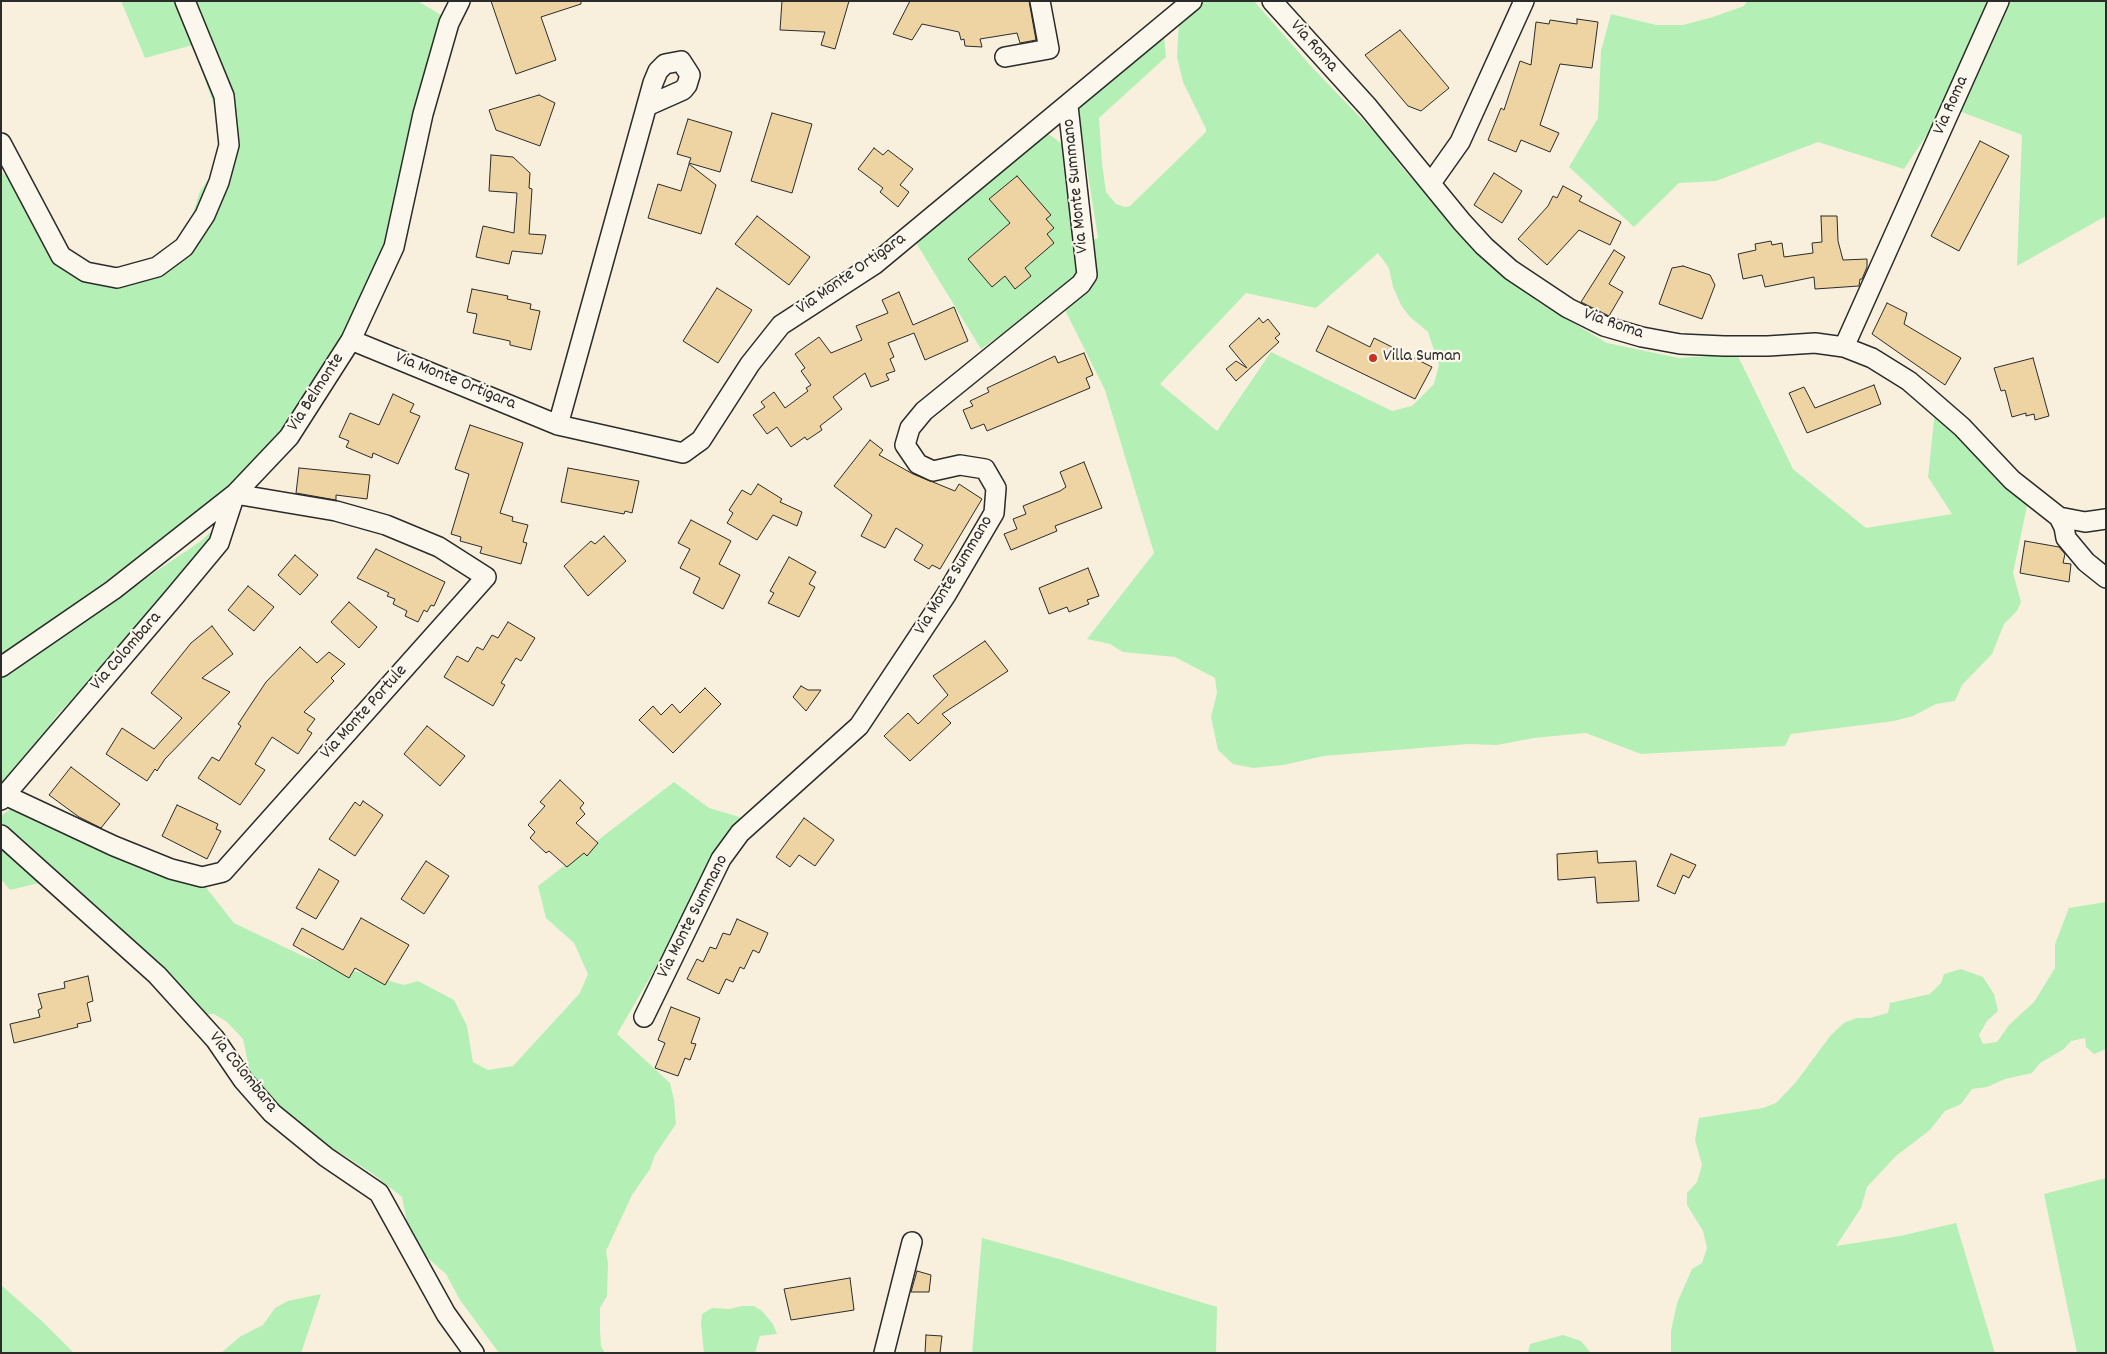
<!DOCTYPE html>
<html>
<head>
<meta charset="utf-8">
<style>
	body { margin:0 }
	#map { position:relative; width:2107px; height:1354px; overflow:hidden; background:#f8f0dd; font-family:Dekko,sans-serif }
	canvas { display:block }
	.frame { position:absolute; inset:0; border:2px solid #2b2b2b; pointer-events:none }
</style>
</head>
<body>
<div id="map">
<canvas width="2107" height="1354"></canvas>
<div class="frame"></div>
</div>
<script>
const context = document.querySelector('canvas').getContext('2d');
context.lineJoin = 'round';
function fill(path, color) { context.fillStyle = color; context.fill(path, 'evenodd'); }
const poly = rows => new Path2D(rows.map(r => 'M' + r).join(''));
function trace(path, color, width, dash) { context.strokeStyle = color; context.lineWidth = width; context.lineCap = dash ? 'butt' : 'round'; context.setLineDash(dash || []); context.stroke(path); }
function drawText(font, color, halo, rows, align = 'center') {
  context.font = font + ' Dekko,sans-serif'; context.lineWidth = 4.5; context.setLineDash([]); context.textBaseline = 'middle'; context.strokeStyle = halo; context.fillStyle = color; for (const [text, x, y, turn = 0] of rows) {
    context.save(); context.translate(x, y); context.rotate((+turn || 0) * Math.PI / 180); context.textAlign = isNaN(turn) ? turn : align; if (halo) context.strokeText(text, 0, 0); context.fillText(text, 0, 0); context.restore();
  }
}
const green = poly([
	[121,1,418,1,446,18,430,78,420,180,405,228,311,387,252,471,190,529,1,657,1,172,9,178,65,249,103,275,151,264,172,245,190,223,200,191,215,170,221,126,193,45,145,58],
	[1199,1,1254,1,1310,65,1377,135,1405,171,1475,247,1538,302,1607,343,1679,358,1737,354,1793,469,1866,528,1952,514,1928,477,1935,411,2027,506,2013,573,2021,602,2017,611,2004,624,1992,654,1962,685,1955,701,1936,704,1913,716,1894,721,1791,734,1785,746,1641,754,1586,733,1534,738,1497,745,1468,744,1324,756,1283,765,1253,768,1233,764,1218,750,1211,717,1217,693,1215,678,1175,657,1123,652,1110,644,1087,639,1154,553,1105,390,1057,294,981,349,910,233,1039,127,1069,149,1078,243,1098,238,1078,111,1083,101,1164,36,1166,57,1099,118,1102,163,1106,192,1116,204,1125,207,1130,206,1206,132,1206,129,1183,82,1177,57,1179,22],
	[1378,253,1389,268,1393,287,1401,305,1410,317,1428,332,1439,365,1434,384,1412,406,1392,411,1271,352,1217,431,1160,384,1246,293,1316,308],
	[1747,1,2106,1,2106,216,2017,266,2022,135,1946,106,1904,169,1818,142,1716,181,1679,183,1634,227,1569,167,1598,118,1601,51,1611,14,1656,25,1683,25,1713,17,1744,6],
	[233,511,195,573,57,715,1,802,1,676,201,541],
	[674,782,709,808,743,818,617,1034,670,1083,674,1100,676,1124,655,1155,650,1169,632,1195,606,1251,608,1263,607,1296,600,1308,600,1330,601,1346,605,1353,499,1353,460,1300,446,1274,424,1255,407,1223,402,1197,373,1174,342,1154,302,1136,251,1077,243,1039,227,1022,214,1014,190,1015,163,965,60,878,10,890,1,879,1,816,13,807,197,876,234,923,305,957,404,985,418,981,454,1000,467,1026,473,1062,488,1070,513,1066,580,993,588,974,574,943,546,918,538,886],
	[2106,902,2106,1049,2094,1054,2086,1047,2085,1038,2071,1041,2064,1049,2040,1063,2032,1073,2005,1079,1987,1087,1972,1089,1961,1104,1945,1111,1930,1130,1896,1156,1867,1187,1861,1208,1836,1246,1900,1236,1956,1223,1995,1353,1671,1353,1671,1331,1677,1303,1692,1269,1702,1263,1707,1248,1703,1231,1687,1205,1687,1193,1697,1182,1702,1165,1695,1140,1699,1118,1763,1108,1776,1103,1796,1082,1831,1035,1844,1023,1856,1018,1870,1018,1888,1013,1890,1003,1930,994,1941,983,1944,974,1961,969,1983,977,1994,994,1998,1011,1987,1021,1979,1035,1983,1044,1997,1042,2009,1025,2034,1002,2055,968,2055,944,2069,908],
	[2106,1178,2106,1353,2077,1353,2044,1194],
	[982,1238,1063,1260,1217,1307,1216,1353,972,1353],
	[1,1285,43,1322,74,1353,1,1353],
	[321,1294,301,1353,221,1353,241,1336,263,1325,275,1308,288,1301],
	[742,1306,754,1306,762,1311,773,1324,777,1334,760,1336,755,1353,704,1353,701,1324,702,1314,712,1308,730,1309],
	[1563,1335,1581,1341,1591,1353,1528,1353,1530,1344]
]);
const building = poly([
	[491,1,581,1,581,4,541,17,556,60,516,74,491,1],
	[782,1,849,1,835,49,821,45,825,32,780,30,782,1],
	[910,1,1029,1,1036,40,1020,43,1017,33,980,39,982,47,965,46,964,39,961,40,959,32,922,24,912,40,893,34,910,1],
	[1577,19,1598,22,1592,68,1560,64,1540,125,1559,133,1550,152,1521,140,1516,152,1488,140,1501,108,1504,110,1520,61,1531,65,1536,22,1549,24,1550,20,1577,24,1577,19],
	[1400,30,1449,88,1421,111,1408,106,1365,55,1400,30],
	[539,95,555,103,540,146,496,130,489,110,539,95],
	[772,113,812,124,792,193,751,181,772,113],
	[688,119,732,132,720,172,689,163,691,158,677,154,688,119],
	[1980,141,2009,156,1959,251,1931,236,1980,141],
	[874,148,883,155,888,150,913,169,900,185,909,192,898,207,880,192,883,188,858,169,874,148],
	[491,155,513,157,530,173,529,188,532,189,529,234,546,235,542,254,512,251,509,264,476,257,483,226,514,233,517,193,489,191,491,155],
	[689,164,716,185,701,234,648,218,658,184,681,191,689,164],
	[1494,173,1522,191,1502,223,1474,205,1494,173],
	[1017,176,1051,215,1046,219,1054,228,1047,234,1054,243,1025,268,1031,276,1015,289,1005,276,992,287,968,259,1010,223,989,199,1017,176],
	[1563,186,1582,196,1579,201,1621,222,1610,245,1579,230,1547,265,1518,239,1548,206,1553,196,1557,198,1563,186],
	[757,216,810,257,789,285,735,244,757,216],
	[1821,216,1837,216,1838,241,1843,260,1867,259,1867,267,1862,279,1860,279,1859,286,1815,289,1814,277,1765,287,1762,275,1743,279,1738,254,1756,250,1755,244,1771,241,1772,245,1782,243,1784,257,1813,253,1812,243,1822,242,1821,216],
	[1614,250,1625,257,1609,284,1623,292,1609,316,1581,302,1614,250],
	[1683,266,1710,275,1715,285,1702,319,1659,304,1672,268,1683,266],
	[717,288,752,310,718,363,683,341,717,288],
	[472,289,508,296,507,299,531,304,530,309,540,311,531,350,510,345,510,341,473,333,477,314,467,312,472,289],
	[899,292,913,325,954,307,968,341,925,360,914,333,888,343,894,357,890,359,895,371,886,374,889,380,871,387,865,373,833,397,842,409,820,426,822,430,807,440,805,437,791,447,777,427,767,434,753,415,765,407,761,402,774,392,785,408,808,391,806,388,811,385,801,371,805,368,795,354,819,337,831,353,862,340,856,326,888,313,882,300,899,292],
	[1887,303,1907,313,1904,324,1961,358,1945,385,1872,334,1887,303],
	[1259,318,1263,323,1268,319,1280,334,1275,338,1279,342,1236,381,1226,369,1236,361,1247,368,1229,346,1259,318],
	[1328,326,1370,347,1374,338,1432,367,1415,399,1316,351,1328,326],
	[1084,353,1093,375,1086,378,1090,388,987,431,984,424,971,429,963,410,973,406,970,401,989,392,987,388,1055,356,1058,363,1084,353],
	[2033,358,2049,416,2035,420,2034,414,2026,416,2026,413,2012,417,2005,390,2001,391,1994,368,2033,358],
	[1874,385,1881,404,1807,433,1789,393,1804,387,1815,408,1874,385],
	[393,394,414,404,410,412,420,416,398,464,373,453,372,458,346,447,349,441,339,437,350,413,379,425,393,394],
	[470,425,523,443,500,513,513,517,512,521,528,525,523,542,527,543,521,564,480,553,482,547,460,541,461,537,451,534,469,474,455,469,470,425],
	[870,440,883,450,879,455,913,474,955,491,959,484,982,499,940,569,932,565,929,569,914,560,923,545,896,528,885,548,861,536,872,515,834,486,870,440],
	[1084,462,1102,508,1055,526,1057,531,1011,550,1004,534,1017,529,1013,519,1026,514,1023,506,1060,491,1066,487,1060,472,1084,462],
	[299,468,370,475,367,499,336,495,336,500,296,493,299,468],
	[568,468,639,481,632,513,625,511,624,514,561,502,568,468],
	[758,484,782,499,780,502,802,512,797,526,773,515,757,540,727,523,733,513,729,510,742,490,751,495,758,484],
	[691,520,731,541,719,564,740,575,723,609,693,593,700,578,680,568,690,549,678,543,691,520],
	[604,536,626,561,588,596,564,566,591,541,595,544,604,536],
	[2025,541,2059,547,2065,554,2063,563,2071,564,2069,582,2020,573,2025,541],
	[376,549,445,582,434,606,431,605,427,612,424,610,418,622,405,616,407,611,393,604,395,599,387,596,389,593,357,578,376,549],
	[295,555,318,575,300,595,278,575,295,555],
	[789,557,816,572,809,584,815,587,799,617,768,603,774,593,770,591,789,557],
	[1088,568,1099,596,1087,600,1089,604,1069,612,1067,607,1049,614,1039,588,1088,568],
	[248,586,274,607,254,631,228,610,248,586],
	[349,602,377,627,359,648,331,622,349,602],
	[508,622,535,638,521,661,516,658,501,683,505,685,493,706,444,677,457,656,468,662,477,647,483,650,492,635,498,638,508,622],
	[212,626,233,654,202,678,230,692,165,759,157,771,155,769,147,781,106,754,122,728,154,749,182,718,151,693,191,643,212,626],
	[985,641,1008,671,942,714,951,723,910,761,884,736,908,713,918,724,948,695,933,676,985,641],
	[300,647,317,663,329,652,345,664,331,678,334,681,304,712,315,719,307,730,312,733,298,754,272,737,255,764,265,770,240,805,198,778,212,757,219,761,241,726,238,724,266,682,300,647],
	[801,686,808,690,821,690,806,711,793,697,801,686],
	[705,688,721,704,673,753,639,720,653,706,661,715,672,704,680,713,705,688],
	[427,726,465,756,440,786,404,754,427,726],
	[71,767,120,804,101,828,79,817,49,795,71,767],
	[560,780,584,803,580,808,585,814,576,823,598,843,587,856,584,853,567,867,549,851,546,853,530,838,535,832,528,825,545,806,540,802,560,780],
	[363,801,383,815,355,856,329,839,355,802,360,806,363,801],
	[177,805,218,824,216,829,221,831,207,859,162,836,177,805],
	[804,818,834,840,815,866,799,855,790,867,776,857,804,818],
	[1597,851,1598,863,1636,861,1639,901,1597,903,1595,877,1558,880,1557,854,1597,851],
	[1671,854,1696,865,1689,878,1683,875,1675,894,1657,886,1671,854],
	[426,861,449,876,424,914,401,899,426,861],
	[319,869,339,881,316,919,296,908,319,869],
	[361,918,409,945,385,985,355,968,349,978,293,945,302,928,343,950,361,918],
	[737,919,768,933,759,953,753,950,744,969,740,967,733,982,726,979,719,994,687,979,697,959,703,962,710,947,716,949,723,933,730,935,737,919],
	[88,976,93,1001,87,1003,91,1021,77,1024,78,1027,14,1043,10,1024,40,1017,38,1010,42,1008,38,994,65,988,64,982,88,976],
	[671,1007,700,1018,691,1043,696,1044,690,1060,685,1058,678,1076,655,1068,665,1043,658,1040,671,1007],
	[917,1271,931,1275,929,1292,911,1292,917,1271],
	[850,1278,854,1310,791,1320,784,1289,850,1278],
	[926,1335,942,1336,940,1353,925,1353,926,1335]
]);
const minor = poly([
	[1272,1,1368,107,1462,222,1484,246,1511,270,1568,308,1604,326,1642,337,1680,344,1724,346,1768,346,1815,343,1844,347,1872,358,1909,381,1962,427,2012,480,2059,517,2064,527,2066,538,2086,562,2106,578],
	[1005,57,1049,49,1040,1],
	[1,143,61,256,86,272,117,278,157,267,184,247,205,215,219,182,229,145,224,96,185,1],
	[1431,183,1460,142,1524,1],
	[351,340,558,425,683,453,701,440,750,364,781,325,875,264,1192,1],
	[1844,347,1999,1],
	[558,425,653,83,658,71,665,64,681,61,690,75,687,85,683,90,647,106],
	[2059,517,2085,522,2106,519],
	[1,667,113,590,235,494,289,437,351,340,394,247,423,114,449,23,460,1],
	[1,800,5,795,174,597,219,543,235,494,336,511,386,525,439,547,486,577,223,872,202,877,171,869,114,846,5,795],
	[1,835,157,975,215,1039,243,1080,272,1113,326,1157,379,1193,446,1314,474,1353],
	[644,1017,721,859,740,833,859,726,946,595,994,513,996,488,985,469,960,465,933,471,918,464,905,445,910,428,924,411,1081,284,1087,275,1068,106],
	[884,1353,912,1242]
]);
const markers = [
	[1373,358,5,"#c8321e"]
];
const streetNames = [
	["Via Roma",1313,47,48],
	["Via Roma",1952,106,-66],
	["Via Monte Summano",1077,186,-96],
	["Via Monte Ortigara",852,275,-35],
	["Via Roma",1613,325,19],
	["Via Monte Ortigara",455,382,22],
	["Via Belmonte",317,393,-57],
	["Via Monte Summano",955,576,-59],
	["Via Colombara",127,652,-49],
	["Via Monte Portule",365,713,-48],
	["Via Monte Summano",694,917,-63],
	["Via Colombara",242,1073,51]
];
const poiNames = [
	["Villa Suman",1383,358]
];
fill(green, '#b4f0b5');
fill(building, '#eed4a3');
trace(building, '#2b2b2b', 1);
trace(minor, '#2b2b2b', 22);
trace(minor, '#fbf7ec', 19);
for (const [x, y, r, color] of markers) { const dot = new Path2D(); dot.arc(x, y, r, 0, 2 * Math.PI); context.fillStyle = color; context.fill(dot); trace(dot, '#fbf7ec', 2); }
drawText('18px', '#2b2b2b', '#fbf7ec', streetNames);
drawText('18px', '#2b2b2b', '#fbf7ec', poiNames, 'left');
</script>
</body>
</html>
